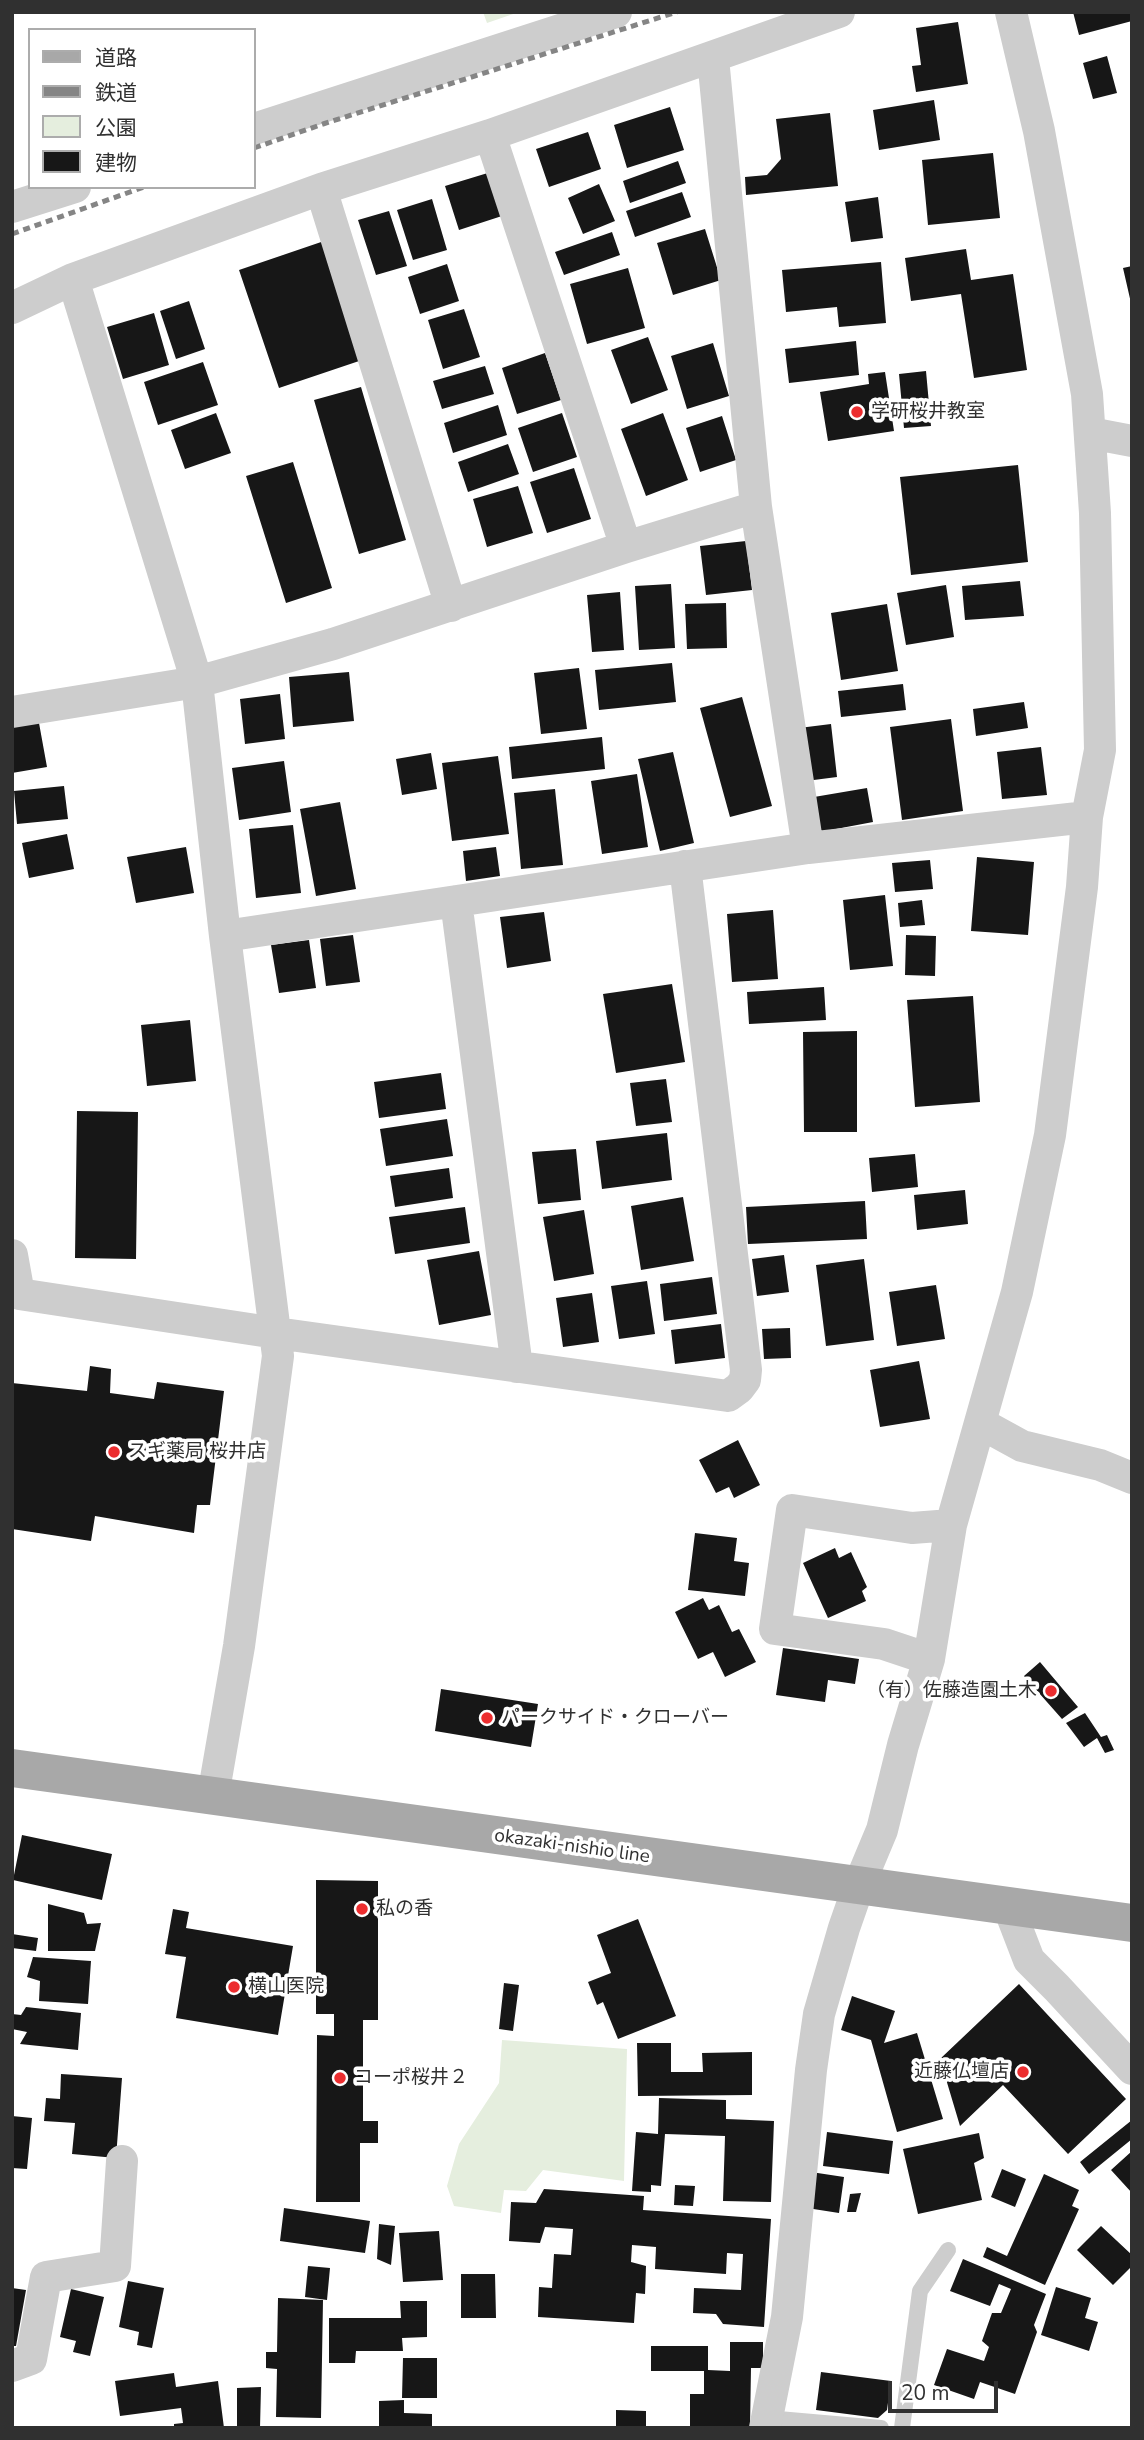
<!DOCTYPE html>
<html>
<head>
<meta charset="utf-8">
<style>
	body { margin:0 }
	#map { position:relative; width:1144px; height:2440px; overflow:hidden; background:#fff; font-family:"Nunito Sans","Noto Sans JP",sans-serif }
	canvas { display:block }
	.frame { position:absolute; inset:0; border:14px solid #303030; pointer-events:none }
	.legend { position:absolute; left:28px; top:28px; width:228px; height:161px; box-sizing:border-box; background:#fff; border:2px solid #acacac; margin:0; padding:9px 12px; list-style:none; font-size:21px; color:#303030 }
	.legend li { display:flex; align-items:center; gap:14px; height:35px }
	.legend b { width:35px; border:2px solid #acacac }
	.scale { position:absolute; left:888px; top:2381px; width:110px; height:32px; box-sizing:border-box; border:4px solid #303030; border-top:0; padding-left:9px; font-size:21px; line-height:24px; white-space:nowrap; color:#303030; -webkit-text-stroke:5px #fff; paint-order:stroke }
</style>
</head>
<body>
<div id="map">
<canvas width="1144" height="2440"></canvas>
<div class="frame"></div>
<ul class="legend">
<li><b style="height:9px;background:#a8a8a8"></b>道路</li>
<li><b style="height:9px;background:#858585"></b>鉄道</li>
<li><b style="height:19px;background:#e5eede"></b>公園</li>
<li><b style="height:19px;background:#171717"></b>建物</li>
</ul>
<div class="scale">20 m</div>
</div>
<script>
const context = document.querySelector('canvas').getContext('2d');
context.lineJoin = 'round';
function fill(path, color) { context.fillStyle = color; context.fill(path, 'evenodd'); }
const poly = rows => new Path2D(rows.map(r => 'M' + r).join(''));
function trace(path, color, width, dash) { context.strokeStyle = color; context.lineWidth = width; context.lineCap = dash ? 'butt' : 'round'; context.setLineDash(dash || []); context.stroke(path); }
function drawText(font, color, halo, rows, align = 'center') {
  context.font = font + ' "Nunito Sans","Noto Sans JP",sans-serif'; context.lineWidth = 7; context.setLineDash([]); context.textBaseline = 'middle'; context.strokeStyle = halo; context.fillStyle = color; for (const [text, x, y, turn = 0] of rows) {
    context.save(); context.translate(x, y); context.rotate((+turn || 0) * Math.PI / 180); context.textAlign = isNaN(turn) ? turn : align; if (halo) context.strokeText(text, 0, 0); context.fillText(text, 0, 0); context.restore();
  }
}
const green = poly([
	[483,12,519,12,487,23],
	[502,2040,627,2049,624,2181,543,2170,526,2191,504,2190,501,2213,454,2206,447,2186,459,2144,499,2083]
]);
const building = poly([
	[1073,12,1132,12,1132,21,1079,35],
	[958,22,968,84,916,92,912,66,921,65,916,28],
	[1107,56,1117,93,1093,99,1083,63],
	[934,100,940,140,879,150,873,110],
	[670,107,684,150,627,168,614,125],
	[830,113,838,186,746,195,745,177,767,175,781,159,776,119],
	[588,132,601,169,549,187,536,149],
	[993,153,1000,218,928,225,922,160],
	[678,161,686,183,630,203,623,181],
	[491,172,505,215,459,230,445,186],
	[599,184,615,221,583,234,568,198],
	[682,192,691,217,635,237,626,211],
	[878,197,883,238,851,242,845,202],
	[432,199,447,250,413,260,397,210],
	[389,211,407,266,376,275,358,220],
	[705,229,721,280,673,295,657,243],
	[612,232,620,255,564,275,555,252],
	[327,240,368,358,279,388,239,270],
	[966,249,971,280,1013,274,1027,370,974,378,961,294,911,301,905,258],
	[881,262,886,323,839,327,837,307,786,312,782,270],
	[447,264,459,301,420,314,408,277],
	[1132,266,1132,303,1131,303,1123,268],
	[628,268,645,328,587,344,570,284],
	[189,301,205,349,176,359,160,311],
	[464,309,480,357,443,369,428,320],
	[154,313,169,365,123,379,107,327],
	[648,337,668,390,631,404,611,350],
	[856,341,859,375,789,383,785,349],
	[713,343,729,396,687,409,671,356],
	[545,353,561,400,517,414,502,368],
	[203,362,218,405,158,425,144,382],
	[485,366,494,394,442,409,433,381],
	[926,371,931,426,904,428,899,374],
	[885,372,894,431,828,441,820,392,869,384,868,374],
	[361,387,406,540,359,554,314,400],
	[498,405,507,435,453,453,444,423],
	[216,413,231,453,185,469,171,430],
	[562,413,577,457,533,472,518,428],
	[663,413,688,480,646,496,621,429],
	[722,416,736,460,700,472,686,428],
	[508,444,519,474,468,492,458,462],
	[293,462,332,588,286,603,246,476],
	[1018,465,1028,562,911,575,900,477],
	[574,468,591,519,547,533,530,482],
	[518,486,533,533,487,547,473,499],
	[746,541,752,590,706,595,700,546],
	[1020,581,1024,616,965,620,962,586],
	[671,584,675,648,639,650,635,586],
	[946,585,954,637,906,645,897,593],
	[620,592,624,650,592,652,587,595],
	[726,603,727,648,687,649,685,604],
	[887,604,898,671,841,680,831,613],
	[672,663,676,702,599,710,595,670],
	[579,668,587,729,541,734,534,673],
	[349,672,354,721,293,727,289,677],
	[903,684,906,710,841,717,838,691],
	[280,694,285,739,245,744,240,699],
	[742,697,772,806,730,817,700,708],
	[1024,702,1028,728,976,736,973,709],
	[951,719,963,811,902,820,890,727],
	[39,723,47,767,12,773,12,727],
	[831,724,837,777,806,781,799,728],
	[602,737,605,769,512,779,509,747],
	[1041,747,1047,795,1002,799,997,752],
	[673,752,694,843,660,851,638,759],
	[431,753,437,789,402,795,396,759],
	[498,756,509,834,452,841,442,763],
	[284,761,291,812,239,820,232,768],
	[637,774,648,847,602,854,591,781],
	[64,786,68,819,17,824,14,791],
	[867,788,873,822,820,832,814,797],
	[555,789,563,865,521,869,514,793],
	[340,802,356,889,316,896,300,809],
	[293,825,301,893,256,898,249,829],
	[67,834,74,869,29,878,22,843],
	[186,847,194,893,136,903,127,857],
	[496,847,500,876,466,881,463,851],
	[977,857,1034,862,1028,935,971,931],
	[930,860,933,889,895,892,892,863],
	[885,895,893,966,850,970,843,900],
	[922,900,925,925,900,927,898,903],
	[773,910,778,979,732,982,727,914],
	[544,912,551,961,507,968,500,917],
	[353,935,360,982,326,986,320,939],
	[906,935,936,936,935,976,905,975],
	[309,940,316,988,279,993,271,945],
	[672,984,685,1062,616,1073,603,994],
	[824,987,826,1020,749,1024,747,992],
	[973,996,980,1102,915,1107,907,1000],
	[190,1020,196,1081,147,1086,141,1025],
	[857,1031,857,1132,804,1132,803,1032],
	[441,1073,446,1109,379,1118,374,1082],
	[666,1079,672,1122,636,1126,630,1083],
	[77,1111,138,1112,136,1259,75,1258],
	[447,1119,453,1156,386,1166,380,1129],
	[667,1133,672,1180,602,1189,596,1141],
	[576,1149,581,1200,538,1204,532,1152],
	[915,1154,918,1187,872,1192,869,1158],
	[449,1168,453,1198,395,1207,390,1176],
	[965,1190,968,1224,917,1230,914,1195],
	[683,1197,694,1261,641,1270,631,1206],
	[865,1201,867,1239,748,1244,746,1207],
	[465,1207,470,1243,395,1254,389,1217],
	[584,1210,594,1274,554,1281,543,1217],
	[479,1251,491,1315,439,1325,427,1260],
	[784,1255,789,1292,757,1296,752,1259],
	[864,1259,874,1340,826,1346,816,1265],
	[712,1277,717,1314,664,1321,660,1284],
	[647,1281,655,1334,619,1339,611,1286],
	[936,1285,945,1339,897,1346,889,1292],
	[592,1293,599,1342,563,1347,556,1298],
	[721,1324,725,1358,675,1364,671,1330],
	[790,1328,791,1358,764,1359,762,1329],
	[919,1361,930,1419,880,1427,870,1370],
	[90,1366,111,1369,110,1393,154,1399,157,1382,224,1391,210,1505,197,1505,194,1533,95,1516,91,1541,12,1529,12,1383,87,1391],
	[738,1440,760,1485,734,1498,729,1487,716,1493,699,1460],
	[695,1533,737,1538,734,1561,749,1563,745,1596,688,1590],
	[835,1548,839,1558,851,1552,867,1587,862,1591,866,1601,828,1618,803,1563],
	[703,1598,709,1610,719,1605,732,1632,739,1629,756,1662,725,1677,713,1652,698,1659,675,1612],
	[783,1648,859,1659,855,1684,828,1680,825,1702,776,1695],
	[1040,1662,1078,1707,1062,1719,1024,1676],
	[441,1689,538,1704,531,1747,435,1731],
	[1085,1713,1101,1737,1107,1735,1114,1750,1105,1753,1097,1738,1084,1747,1066,1723],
	[22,1835,112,1854,102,1900,13,1880],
	[316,1880,378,1881,378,2020,363,2020,363,2121,378,2121,378,2143,360,2143,360,2202,316,2202,317,2035,334,2036,334,2014,316,2014],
	[48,1904,84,1913,87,1924,101,1923,95,1951,48,1951],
	[173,1909,189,1912,186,1928,293,1946,278,2035,176,2018,186,1957,165,1954],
	[638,1919,676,2016,618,2039,603,2002,597,2005,588,1982,611,1973,597,1935],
	[12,1934,38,1938,36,1951,12,1948],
	[33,1957,91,1961,88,2004,39,2001,40,1981,27,1977],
	[504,1983,519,1985,513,2031,499,2029],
	[1019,1984,1126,2099,1068,2154,1003,2085,960,2126,940,2059],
	[852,1996,895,2011,884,2043,917,2033,943,2119,897,2132,871,2040,841,2030],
	[26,2007,81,2013,78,2050,20,2044,27,2032,12,2029,12,2014,21,2015],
	[637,2043,671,2043,671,2072,703,2072,702,2053,752,2052,752,2095,638,2096],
	[61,2074,122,2078,116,2158,72,2154,75,2123,44,2121,46,2098,60,2099],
	[659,2098,726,2100,726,2119,774,2121,771,2202,723,2201,725,2136,665,2134,661,2186,651,2185,651,2192,632,2191,636,2132,658,2134],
	[12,2116,32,2118,27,2169,12,2168],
	[1132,2120,1132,2139,1089,2174,1080,2162],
	[827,2132,893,2141,889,2174,823,2166],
	[979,2133,984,2158,974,2163,982,2200,918,2214,903,2149],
	[1132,2151,1132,2193,1111,2170],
	[1002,2169,1026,2179,1015,2207,991,2197],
	[811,2172,844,2177,839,2213,807,2208],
	[1044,2174,1079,2190,1072,2206,1079,2209,1045,2285,983,2257,987,2247,1007,2256],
	[675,2185,695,2186,693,2206,674,2205],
	[544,2189,644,2196,643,2210,771,2219,764,2327,723,2324,716,2314,693,2313,694,2288,741,2290,743,2254,727,2253,726,2274,655,2269,656,2247,632,2245,631,2262,646,2266,645,2294,636,2293,634,2323,538,2317,539,2287,552,2288,554,2254,571,2255,573,2229,545,2227,540,2243,509,2241,511,2202,536,2203],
	[861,2193,856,2212,847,2212,850,2194],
	[284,2208,370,2221,365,2253,280,2241],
	[379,2224,395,2226,391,2265,377,2259],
	[1101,2226,1132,2255,1132,2266,1113,2285,1077,2250],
	[439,2231,443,2280,403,2282,399,2233],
	[963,2259,1046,2294,1034,2325,1037,2332,1015,2394,980,2382,974,2399,934,2385,947,2349,984,2361,989,2347,982,2341,992,2313,1001,2313,1011,2289,999,2284,990,2306,950,2291],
	[308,2266,330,2268,327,2300,305,2297],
	[461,2274,495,2274,496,2318,461,2318],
	[128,2281,164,2288,152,2348,137,2345,139,2332,119,2327],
	[1056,2287,1091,2298,1085,2318,1098,2322,1089,2351,1041,2335],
	[12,2288,26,2290,16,2346,12,2346],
	[71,2289,104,2297,90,2356,73,2352,76,2341,60,2337],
	[278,2298,323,2300,321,2418,276,2417,277,2369,266,2368,266,2352,277,2352],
	[400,2301,427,2301,427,2337,402,2338,403,2351,356,2351,355,2363,329,2363,329,2318,401,2318],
	[730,2342,763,2342,763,2368,751,2368,750,2428,690,2428,690,2394,704,2394,704,2371,651,2371,651,2346,708,2346,708,2370,730,2371],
	[403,2358,437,2358,437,2398,402,2398],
	[821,2372,891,2381,887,2410,878,2418,816,2410],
	[174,2373,176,2387,218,2381,224,2428,174,2428,174,2424,183,2423,181,2408,120,2416,115,2381],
	[261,2387,260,2428,237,2428,237,2388],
	[404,2400,404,2413,432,2414,432,2428,379,2428,379,2401],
	[616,2410,646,2411,646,2428,616,2428]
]);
const service = poly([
	[767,2418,881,2428],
	[902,2428,920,2291,948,2250]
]);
const minor = poly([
	[713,58,756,507,808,848],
	[254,129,616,12],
	[490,135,626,547],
	[321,189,451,606],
	[12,207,75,187],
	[73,279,197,682,225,936],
	[12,308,73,279,321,189,490,135,839,12],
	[1090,433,1132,441],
	[12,712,197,682,333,644,626,547,756,507],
	[456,901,517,1367],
	[12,1255,19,1294,276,1333,728,1396,739,1388,745,1380,746,1370,685,866],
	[980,1423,1022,1446,1100,1465,1132,1478],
	[929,1659,884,1644,775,1629,792,1510,912,1528,951,1525],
	[213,1796,239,1646,278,1356,225,936,808,848,1087,817],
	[1009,1908,1029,1960,1057,1988,1132,2069],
	[12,2366,31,2359,46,2277,115,2266,122,2161],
	[765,2428,787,2317,811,2070,819,2014,844,1928,859,1885,882,1830,903,1745,929,1659,951,1525,1017,1292,1050,1135,1082,887,1087,817,1100,750,1095,513,1087,394,1039,131,1011,12]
]);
const primary = poly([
	[12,1768,1132,1923]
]);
const rail = poly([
	[254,148,323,124,677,12],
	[12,234,144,187]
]);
const markers = [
	[857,412,7,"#ec2d2f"],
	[114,1452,7,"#ec2d2f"],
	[1051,1691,7,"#ec2d2f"],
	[487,1718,7,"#ec2d2f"],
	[362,1909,7,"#ec2d2f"],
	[234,1987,7,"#ec2d2f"],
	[1023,2072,7,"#ec2d2f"],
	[340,2078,7,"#ec2d2f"]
];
const poiNames = [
	["学研桜井教室",871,412],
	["スギ薬局 桜井店",128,1452],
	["（有）佐藤造園土木",1037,1691,"right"],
	["パークサイド・クローバー",501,1718],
	["私の香",376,1909],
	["横山医院",248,1987],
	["近藤仏壇店",1009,2072,"right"],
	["コーポ桜井２",354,2078]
];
const streetNames = [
	["okazaki-nishio line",572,1847,8]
];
fill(green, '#e5eede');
fill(building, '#171717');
trace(service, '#cdcdcd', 16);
trace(minor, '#cdcdcd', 32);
trace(primary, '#a8a8a8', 38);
trace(rail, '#858585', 5, [7, 5]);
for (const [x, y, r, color] of markers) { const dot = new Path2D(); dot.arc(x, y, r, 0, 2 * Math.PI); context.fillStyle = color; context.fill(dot); trace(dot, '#fff', 2.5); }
drawText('19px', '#303030', '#fff', poiNames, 'left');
drawText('19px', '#303030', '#fff', streetNames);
</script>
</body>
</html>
